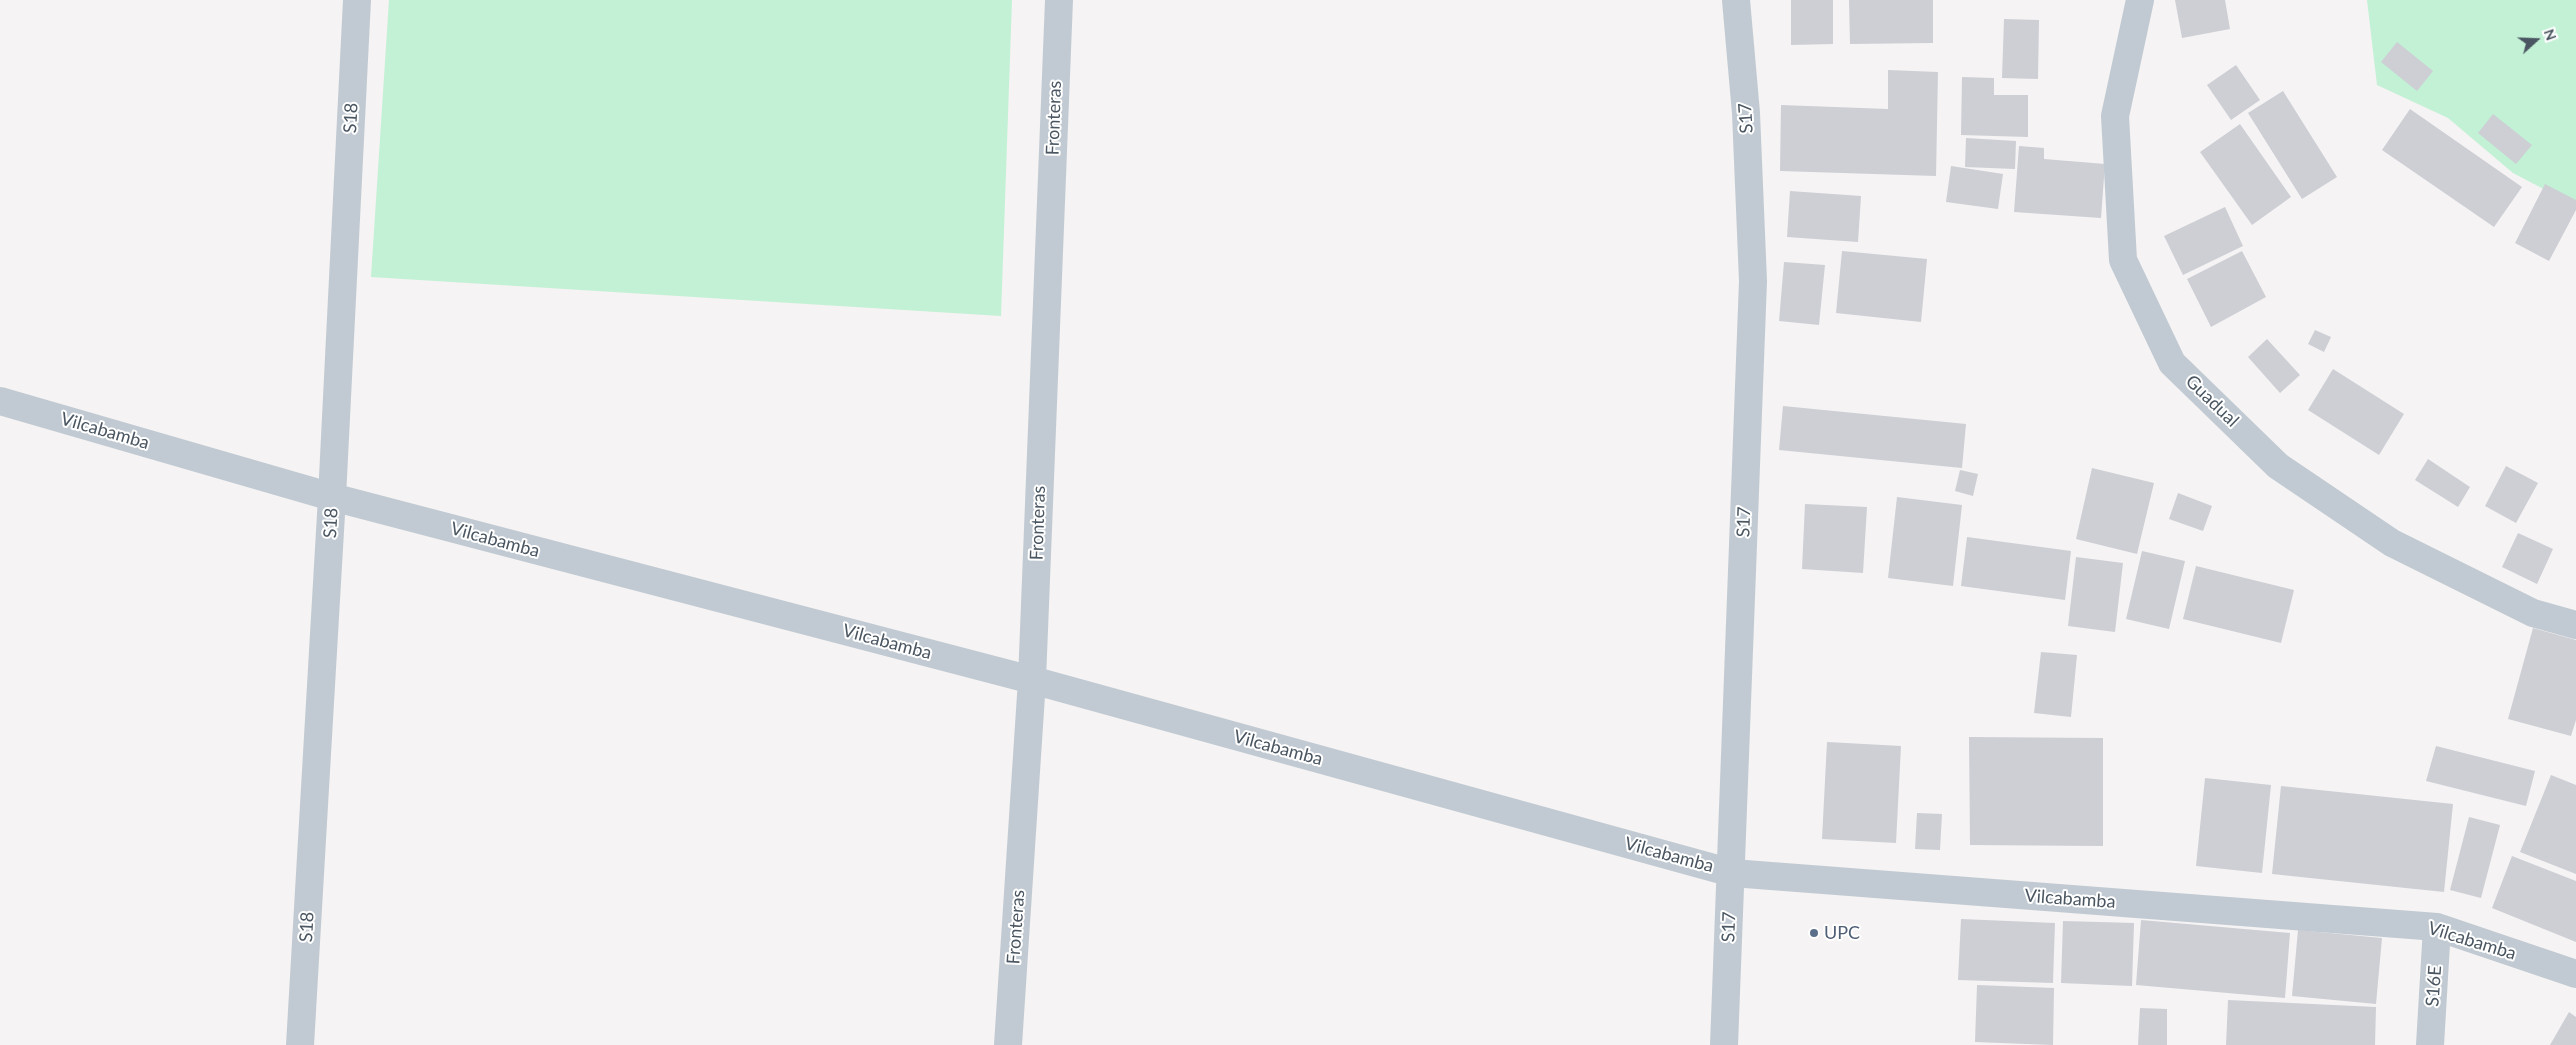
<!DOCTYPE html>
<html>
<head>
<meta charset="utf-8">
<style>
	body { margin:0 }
	#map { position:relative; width:2576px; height:1045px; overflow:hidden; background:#f5f3f3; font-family:Lato,sans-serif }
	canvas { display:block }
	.north { position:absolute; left:2511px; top:15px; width:50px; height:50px; -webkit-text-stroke:4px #fff; paint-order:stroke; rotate:70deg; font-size:14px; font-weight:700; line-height:20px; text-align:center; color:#4a5661 }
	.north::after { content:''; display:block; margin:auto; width:18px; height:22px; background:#4a5661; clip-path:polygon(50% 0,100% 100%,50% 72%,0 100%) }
</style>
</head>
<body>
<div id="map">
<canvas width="2576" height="1045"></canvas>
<div class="north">N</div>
</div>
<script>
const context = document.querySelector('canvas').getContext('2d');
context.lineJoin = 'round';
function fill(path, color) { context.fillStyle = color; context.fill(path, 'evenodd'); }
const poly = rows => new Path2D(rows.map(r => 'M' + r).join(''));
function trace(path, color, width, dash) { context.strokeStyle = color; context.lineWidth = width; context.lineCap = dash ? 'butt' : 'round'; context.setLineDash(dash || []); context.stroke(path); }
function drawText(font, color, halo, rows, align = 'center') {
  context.font = font + ' Lato,sans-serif'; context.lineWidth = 4; context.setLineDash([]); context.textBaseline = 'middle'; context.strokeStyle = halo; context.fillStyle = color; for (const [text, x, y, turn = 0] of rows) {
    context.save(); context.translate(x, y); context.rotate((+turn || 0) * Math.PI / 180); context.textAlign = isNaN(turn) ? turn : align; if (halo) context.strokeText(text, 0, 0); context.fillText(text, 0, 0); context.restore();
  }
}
const green = poly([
	[389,0,1012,0,1001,316,371,277],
	[2367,0,2576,0,2576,206,2513,173,2448,118,2377,85]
]);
const building = poly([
	[1791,0,1833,0,1833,44,1791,45],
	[1849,0,1933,0,1933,43,1850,44],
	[2175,0,2225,0,2230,29,2182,38],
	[2004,19,2039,20,2038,79,2002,78],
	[2397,42,2433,71,2417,91,2381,62],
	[2236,65,2260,100,2231,120,2207,85],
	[1888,70,1938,72,1936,176,1780,171,1781,105,1888,109],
	[1962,77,1994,78,1994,95,2028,95,2028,137,1961,135],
	[2283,91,2337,177,2302,199,2248,113],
	[2410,109,2522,187,2494,227,2382,150],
	[2493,114,2532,145,2516,164,2478,133],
	[2240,124,2291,197,2252,225,2200,152],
	[1966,138,2016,141,2015,169,1965,167],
	[2019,146,2044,148,2044,159,2105,164,2101,218,2014,212],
	[1951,166,2003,174,1998,209,1946,202],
	[2545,184,2576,200,2576,210,2549,261,2515,243],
	[1790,191,1861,196,1858,242,1787,237],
	[2225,207,2243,246,2183,275,2164,236],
	[1842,251,1927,259,1921,322,1836,313],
	[2242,251,2266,297,2211,327,2187,279],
	[1784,262,1825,265,1819,325,1779,321],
	[2315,330,2331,337,2324,352,2308,344],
	[2267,339,2300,375,2280,393,2248,357],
	[2333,369,2404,414,2379,455,2308,410],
	[1783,406,1966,424,1962,468,1779,450],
	[2428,459,2470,487,2458,507,2415,480],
	[2506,466,2538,483,2516,523,2485,506],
	[2092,468,2154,483,2137,554,2076,539],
	[1960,470,1978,474,1973,496,1955,491],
	[2178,493,2212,506,2203,531,2169,519],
	[1897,497,1962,505,1953,586,1888,578],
	[1805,504,1867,507,1863,573,1802,569],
	[2518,533,2553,549,2537,584,2502,567],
	[1967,537,2071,551,2065,600,1961,586],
	[2142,551,2185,561,2169,629,2126,619],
	[2076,557,2123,563,2115,632,2068,626],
	[2196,566,2294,590,2281,643,2183,619],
	[2533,628,2576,640,2576,720,2571,736,2508,719],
	[2041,652,2077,655,2071,717,2034,713],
	[1969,737,2103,738,2103,846,1970,845],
	[1827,742,1901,746,1896,843,1822,839],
	[2436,746,2535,771,2526,806,2426,781],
	[2551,775,2576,785,2576,874,2520,852],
	[2205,778,2271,785,2262,873,2196,866],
	[2281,786,2453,804,2444,892,2272,874],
	[1917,813,1942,814,1940,850,1915,849],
	[2469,817,2500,825,2481,898,2450,890],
	[2512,856,2576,881,2576,942,2492,908],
	[1961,919,2055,923,2053,983,1958,980],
	[2141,920,2290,933,2285,998,2136,985],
	[2063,921,2134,923,2132,986,2061,983],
	[2298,930,2382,938,2376,1004,2292,996],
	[1977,985,2054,988,2053,1045,1975,1042],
	[2228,1000,2376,1007,2375,1045,2226,1045],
	[2140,1008,2167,1009,2167,1045,2138,1045],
	[2569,1012,2576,1017,2576,1045,2550,1045]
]);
const minor = poly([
	[2140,0,2115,116,2123,260,2172,363,2278,466,2392,543,2533,613,2576,625],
	[0,401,332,497,1032,680,1732,873,2437,927,2576,974],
	[300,1045,332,497,357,0],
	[1008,1045,1032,680,1059,0],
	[1724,1045,1753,281,1746,113,1736,0],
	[2430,1045,2437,927]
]);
const markers = [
	[1814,933,5,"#5c6f8a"]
];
const streetNames = [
	["S18",351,118,-87],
	["Fronteras",1054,118,-88],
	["S17",1746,118,-94],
	["Guadual",2212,401,44],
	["Vilcabamba",105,431,16],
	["S17",1744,522,-88],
	["S18",331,523,-87],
	["Fronteras",1038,523,-88],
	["Vilcabamba",495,540,15],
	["Vilcabamba",887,642,15],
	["Vilcabamba",1278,748,15],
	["Vilcabamba",1669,855,15],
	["Vilcabamba",2070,899,4],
	["S18",307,927,-87],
	["Fronteras",1016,927,-86],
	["S17",1729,927,-88],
	["Vilcabamba",2472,941,17],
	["S16E",2434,986,-86]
];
const serviceNames = [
	["UPC",1824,933]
];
fill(green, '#c3f1d5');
fill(building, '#cdcfd5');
trace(minor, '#c1cad2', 28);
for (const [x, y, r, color] of markers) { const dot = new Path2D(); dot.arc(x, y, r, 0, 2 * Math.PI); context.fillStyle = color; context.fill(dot); trace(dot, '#fff', 2); }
drawText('18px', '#4a5661', '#fff', streetNames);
drawText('18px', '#4e5e75', '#fff', serviceNames, 'left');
</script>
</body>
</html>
